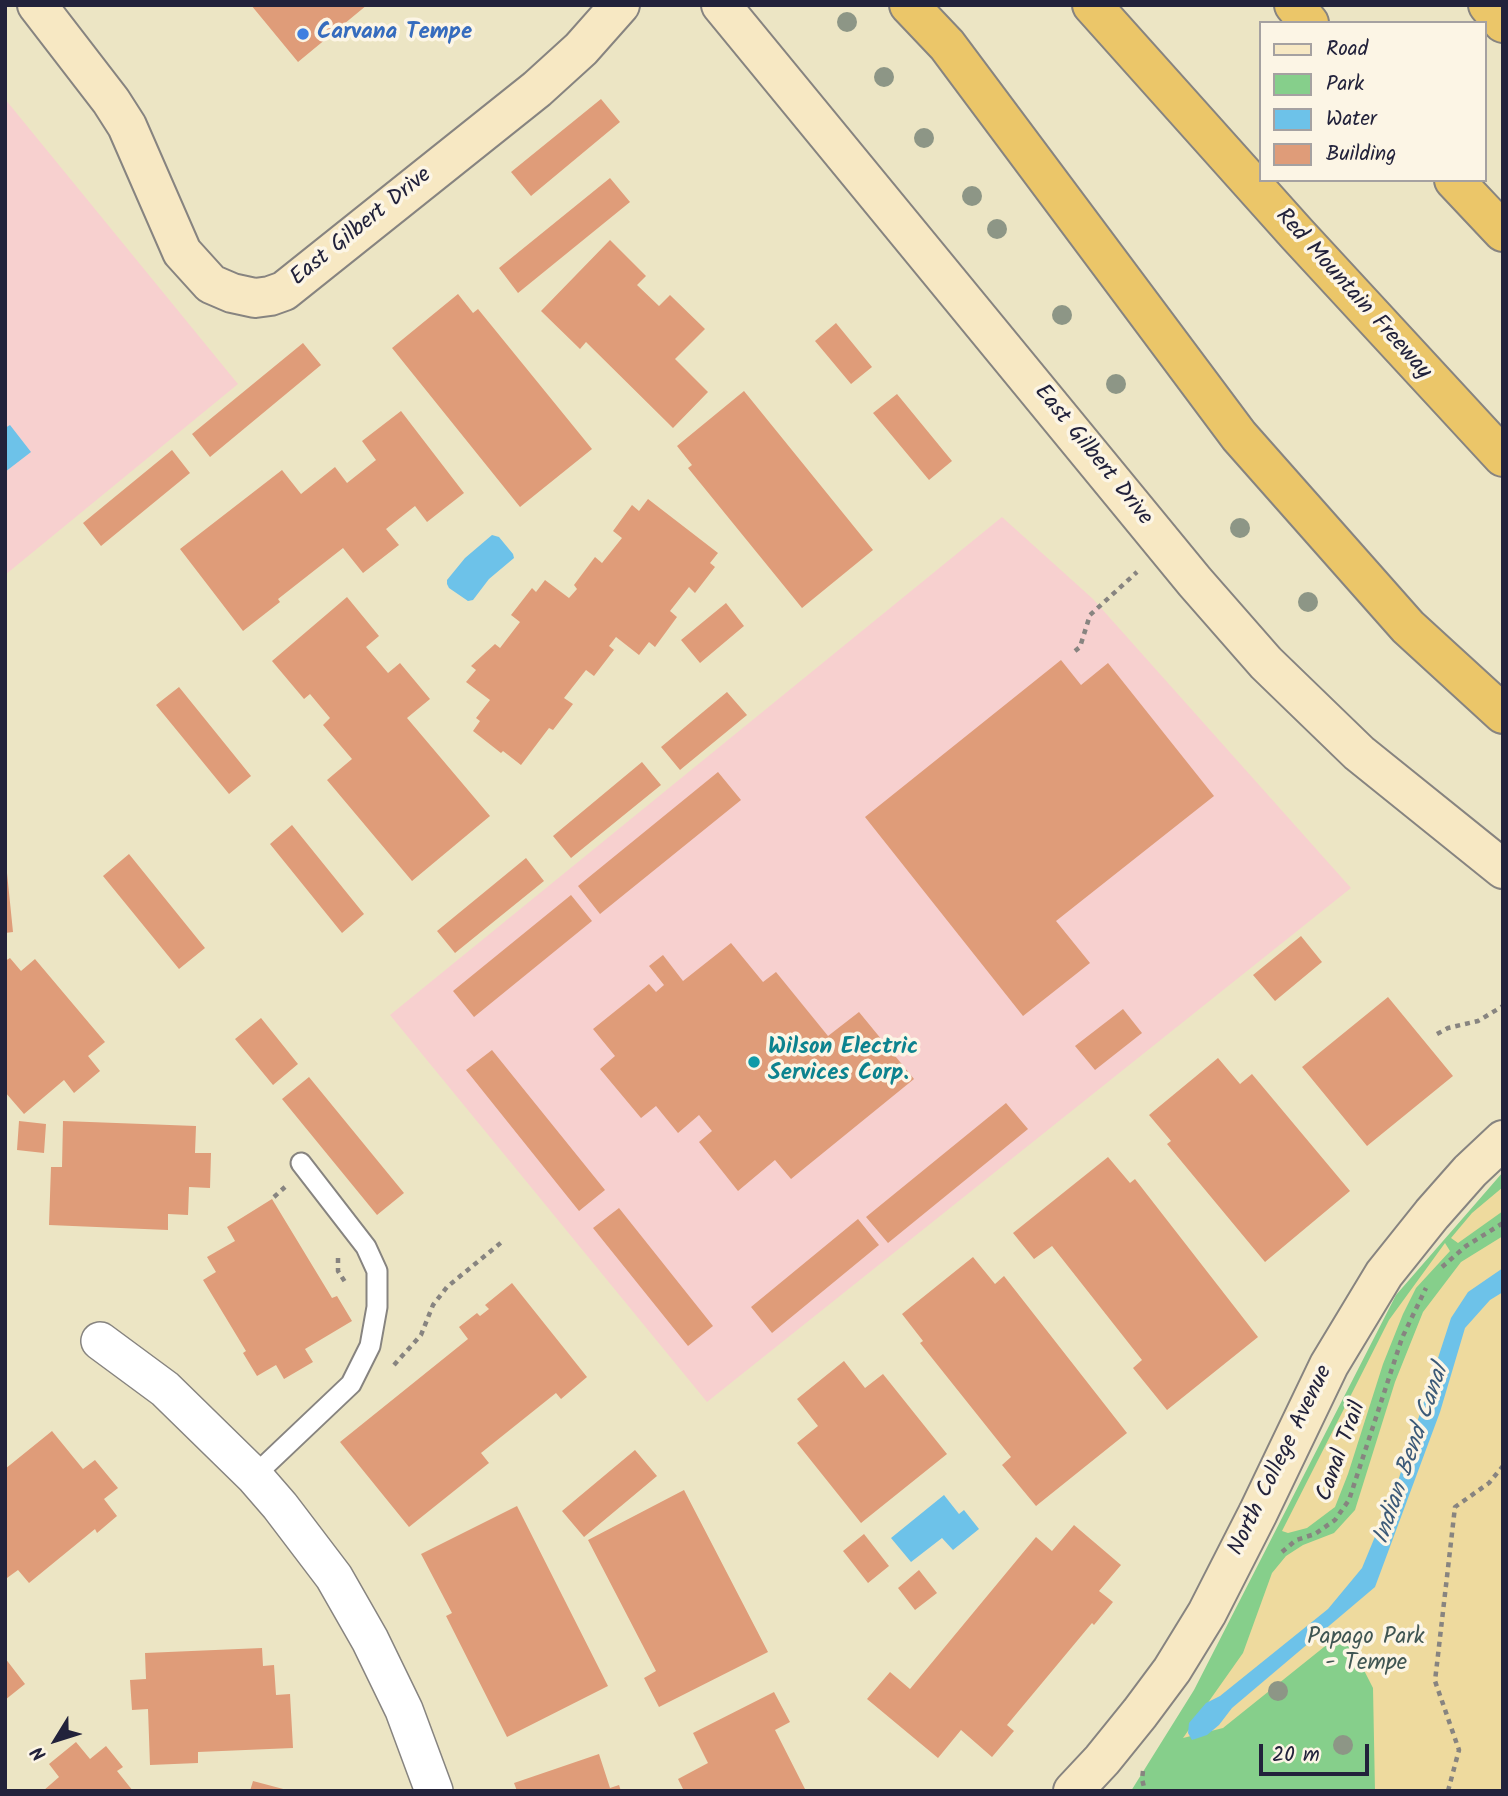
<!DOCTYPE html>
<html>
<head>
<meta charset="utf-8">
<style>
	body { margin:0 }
	#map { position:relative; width:1508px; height:1796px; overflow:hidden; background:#ece5c4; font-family:Kalam,sans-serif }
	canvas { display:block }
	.frame { position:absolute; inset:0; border:7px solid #22223b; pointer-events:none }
	.legend { position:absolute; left:1259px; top:21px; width:228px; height:161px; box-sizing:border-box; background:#fcf5e5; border:2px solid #a5a1a1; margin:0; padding:9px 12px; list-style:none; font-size:21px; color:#22223b }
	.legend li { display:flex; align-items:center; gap:14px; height:35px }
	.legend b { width:35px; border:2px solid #a5a1a1 }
	.north { position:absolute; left:21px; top:1705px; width:70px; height:70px; -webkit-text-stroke:5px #fcf5e5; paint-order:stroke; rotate:232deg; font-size:19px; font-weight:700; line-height:28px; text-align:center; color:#22223b }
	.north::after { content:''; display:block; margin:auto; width:24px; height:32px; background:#22223b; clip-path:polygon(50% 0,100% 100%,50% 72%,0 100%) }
	.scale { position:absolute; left:1259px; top:1744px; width:110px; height:32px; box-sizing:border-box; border:4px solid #22223b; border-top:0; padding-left:9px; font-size:21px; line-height:24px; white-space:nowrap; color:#22223b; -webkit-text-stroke:5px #fcf5e5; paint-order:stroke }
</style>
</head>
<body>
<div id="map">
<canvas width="1508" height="1796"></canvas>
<div class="frame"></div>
<ul class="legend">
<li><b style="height:9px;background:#f7e8c3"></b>Road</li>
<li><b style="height:19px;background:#86cf8b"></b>Park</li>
<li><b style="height:19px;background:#6dc2e9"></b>Water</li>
<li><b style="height:19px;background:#df9c79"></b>Building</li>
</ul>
<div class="north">N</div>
<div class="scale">20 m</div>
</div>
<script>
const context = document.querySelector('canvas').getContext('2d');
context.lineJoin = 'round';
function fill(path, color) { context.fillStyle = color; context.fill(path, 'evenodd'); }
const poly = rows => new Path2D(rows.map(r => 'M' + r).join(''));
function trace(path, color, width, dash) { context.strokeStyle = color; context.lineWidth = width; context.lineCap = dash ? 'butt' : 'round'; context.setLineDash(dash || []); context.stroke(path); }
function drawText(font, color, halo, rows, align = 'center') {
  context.font = font + ' Kalam,sans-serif'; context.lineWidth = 7; context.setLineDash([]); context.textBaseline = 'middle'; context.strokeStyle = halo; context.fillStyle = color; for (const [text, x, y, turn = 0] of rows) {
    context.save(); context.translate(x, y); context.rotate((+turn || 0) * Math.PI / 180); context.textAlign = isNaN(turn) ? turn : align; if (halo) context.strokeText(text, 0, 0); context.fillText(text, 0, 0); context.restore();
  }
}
const built = poly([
	[5,99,238,384,5,575],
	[1002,517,1093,599,1351,888,707,1402,390,1015]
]);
const green = poly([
	[1503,1172,1503,1791,1131,1791,1194,1690,1396,1295]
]);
const sand = poly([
	[1503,1187,1503,1211,1458,1243,1451,1238,1472,1213],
	[1503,1236,1503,1791,1375,1791,1373,1688,1344,1631,1223,1728,1183,1738,1243,1653,1272,1573,1286,1556,1303,1545,1334,1533,1355,1510,1395,1382,1423,1312,1461,1262],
	[1445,1243,1450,1251,1416,1288,1403,1314,1383,1364,1348,1474,1335,1507,1307,1528,1288,1533,1282,1531,1389,1320]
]);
const water = poly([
	[10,425,31,452,5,472,5,428],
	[492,535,499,537,513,554,514,558,489,579,473,600,468,601,449,588,447,584,447,580,465,558],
	[1503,1268,1503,1292,1490,1300,1465,1328,1440,1412,1375,1587,1232,1708,1219,1725,1207,1735,1192,1740,1188,1733,1189,1723,1206,1703,1220,1696,1328,1609,1362,1568,1398,1481,1451,1318,1468,1292],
	[944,1495,959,1514,964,1510,979,1529,953,1550,942,1538,911,1562,891,1538]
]);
const building = poly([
	[251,5,367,5,298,62],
	[601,99,620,122,531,196,511,172],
	[610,178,630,202,518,293,499,268],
	[610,240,646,276,637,285,659,306,670,295,705,329,675,359,708,392,673,428,586,342,580,349,541,311],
	[458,294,473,313,478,309,592,449,520,507,392,348],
	[836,323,872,367,851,384,815,341],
	[303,343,321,365,210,457,192,434],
	[744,391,873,550,802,608,688,468,692,465,677,446],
	[897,394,952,461,929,480,873,413],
	[401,411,464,493,427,522,415,506,386,529,399,545,363,573,343,548,278,599,280,602,243,631,180,549,282,470,301,494,335,467,347,483,376,460,362,441],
	[172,450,190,473,101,546,83,523],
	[648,499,718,553,710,563,715,567,695,593,689,587,670,611,677,617,655,647,649,642,639,655,616,637,609,646,614,650,594,676,586,670,564,698,573,704,553,730,549,728,521,765,503,751,501,753,473,731,480,721,476,718,490,700,466,682,476,670,471,666,495,644,500,648,520,622,511,615,532,588,536,592,545,580,569,598,577,589,574,585,595,557,602,563,622,538,613,531,632,505,639,511],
	[347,597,379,636,366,647,388,673,400,663,430,699,407,718,490,816,412,881,327,780,352,759,323,725,330,718,310,694,304,699,272,661],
	[726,603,744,626,700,663,681,640],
	[1061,660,1081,685,1108,663,1214,796,1056,921,1090,963,1023,1016,865,817],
	[179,687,251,776,229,794,156,705],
	[727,692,747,715,680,770,661,747],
	[642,762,661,785,571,858,553,836],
	[718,772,741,800,600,914,578,886],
	[292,825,364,914,342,933,270,844],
	[129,854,205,948,179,969,103,876],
	[526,858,544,881,455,953,437,931],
	[7,873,13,932,5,933,5,874],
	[571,895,592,921,474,1017,453,991],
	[1301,936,1322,962,1275,1001,1253,975],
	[731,943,763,982,776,972,828,1036,859,1012,914,1079,791,1179,775,1160,738,1191,699,1142,712,1131,699,1115,678,1133,656,1106,641,1118,600,1069,615,1056,593,1029,649,984,656,992,664,985,649,966,663,955,683,981],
	[10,958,21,971,35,959,105,1042,88,1056,100,1071,74,1093,64,1080,24,1114,5,1092,5,961],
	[1388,997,1453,1076,1367,1146,1302,1067],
	[1123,1009,1142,1033,1095,1070,1075,1046],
	[261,1018,298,1064,273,1085,235,1039],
	[492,1050,605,1190,579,1211,466,1070],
	[1218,1058,1240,1084,1252,1074,1350,1191,1265,1262,1167,1144,1171,1141,1149,1115],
	[309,1077,404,1193,377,1215,282,1099],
	[1006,1103,1028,1129,888,1243,866,1217],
	[19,1121,46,1124,44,1153,17,1150],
	[63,1121,196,1126,195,1153,211,1153,210,1188,189,1187,188,1215,168,1214,168,1230,49,1225,51,1167,62,1167],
	[1108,1157,1130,1183,1135,1179,1258,1337,1167,1410,1133,1368,1142,1360,1052,1246,1034,1259,1013,1233],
	[272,1199,332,1298,337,1296,352,1321,305,1349,313,1362,284,1379,276,1365,257,1376,243,1353,246,1351,203,1280,216,1272,207,1257,235,1241,227,1227],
	[619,1208,713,1326,688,1346,593,1228],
	[858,1219,879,1245,772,1333,751,1307],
	[973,1257,995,1284,1004,1276,1127,1433,1036,1506,1002,1465,1011,1457,920,1343,923,1341,902,1314],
	[512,1283,587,1377,561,1399,556,1393,481,1453,489,1463,409,1527,340,1442,468,1339,459,1327,477,1313,480,1316,489,1309,485,1305],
	[844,1361,865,1388,883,1374,947,1454,861,1523,797,1443,818,1426,797,1399],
	[52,1431,83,1469,95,1460,118,1488,104,1499,117,1516,97,1533,95,1529,29,1583,18,1570,7,1578,5,1576,5,1469],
	[635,1450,657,1476,584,1537,562,1511],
	[684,1490,768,1652,659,1707,644,1678,656,1671,588,1540],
	[517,1506,608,1686,507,1737,446,1616,452,1613,421,1554],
	[1074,1525,1121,1565,1099,1591,1113,1602,1094,1625,1092,1623,1007,1725,1014,1731,992,1757,961,1730,938,1758,867,1699,890,1672,910,1689,1036,1537,1052,1551],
	[864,1534,889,1566,868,1583,843,1551],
	[919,1570,937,1593,915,1610,898,1588],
	[262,1648,263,1666,274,1665,276,1695,290,1694,293,1748,198,1752,198,1763,150,1765,148,1709,132,1710,130,1680,146,1679,145,1653],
	[5,1658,25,1684,5,1700],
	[774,1692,790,1722,775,1730,806,1791,684,1791,678,1779,708,1763,693,1733],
	[76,1742,90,1759,106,1746,123,1767,117,1771,133,1791,43,1791,59,1777,49,1764],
	[599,1754,610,1788,619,1785,621,1791,517,1791,514,1783],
	[253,1781,287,1790,287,1791,250,1791]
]);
const path = poly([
	[1075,651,1080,647,1090,615,1137,572],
	[1437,1034,1448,1028,1478,1021,1503,1006],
	[274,1197,285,1187],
	[338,1258,338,1271,347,1285],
	[1442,1267,1466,1246,1503,1223],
	[394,1365,421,1335,433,1305,447,1287,503,1241],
	[1282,1552,1296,1540,1315,1534,1335,1520,1349,1500,1402,1338,1426,1288],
	[1143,1771,1142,1779,1145,1791],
	[1448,1791,1459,1750,1435,1681,1455,1507,1489,1483,1503,1466]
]);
const lane = poly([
	[254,1476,351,1384,370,1346,377,1307,377,1271,366,1247,301,1163]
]);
const street = poly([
	[100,1341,165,1389,254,1476,280,1506,334,1577,370,1640,404,1710,434,1791]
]);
const secondary = poly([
	[37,5,111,101,127,126,182,252,211,284,232,293,255,298,270,296,284,291,537,89,581,49,620,5],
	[721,5,1195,582,1266,663,1359,753,1503,869],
	[1073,1791,1102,1760,1140,1713,1172,1670,1207,1613,1258,1513,1329,1365,1384,1274,1432,1214,1470,1171,1503,1140]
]);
const highway = poly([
	[909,5,947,45,1239,436,1408,627,1503,714],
	[1092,5,1297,234,1503,457],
	[1294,5,1309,23],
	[1488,5,1503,23],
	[1454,180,1503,232]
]);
const trees = [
	[847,22],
	[884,77],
	[924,138],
	[972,196],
	[997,229],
	[1062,315],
	[1116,384],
	[1240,528],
	[1308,602],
	[1278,1691],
	[1343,1745]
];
const markers = [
	[303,34,7,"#3f7fe0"],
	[754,1062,7,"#0f9aa8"]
];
const shopNames = [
	["Carvana Tempe",317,34]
];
const streetNames = [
	["East Gilbert Drive",362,228,-39],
	["Red Mountain Freeway",1352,295,48],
	["East Gilbert Drive",1092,456,51],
	["Canal Trail",1343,1452,-70],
	["North College Avenue",1282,1461,-64]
];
const cultureNames = [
	["Wilson Electric",768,1049],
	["Services Corp.",768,1075]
];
const parkNames = [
	["Papago Park",1366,1639],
	["- Tempe",1366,1665]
];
const waterNames = [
	["Indian Bend Canal",1413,1455,-71]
];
fill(built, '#f7d0cf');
fill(green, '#86cf8b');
fill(sand, '#eeda9e');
fill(water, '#6dc2e9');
fill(building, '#df9c79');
trace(lane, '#878480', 23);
trace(street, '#878480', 40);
trace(secondary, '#878480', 42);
trace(highway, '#878480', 42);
trace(path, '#878480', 4.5, [5, 5]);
trace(lane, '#fff', 19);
trace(street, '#fff', 37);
trace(secondary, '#f7e8c3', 38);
trace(highway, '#ebc669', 38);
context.fillStyle = '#8d9686';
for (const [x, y] of trees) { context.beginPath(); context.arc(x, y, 10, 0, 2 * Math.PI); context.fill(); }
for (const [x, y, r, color] of markers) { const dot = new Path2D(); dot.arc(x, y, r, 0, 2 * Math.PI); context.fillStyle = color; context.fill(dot); trace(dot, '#fcf5e5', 2.5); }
drawText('bold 23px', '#366cbe', '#fcf5e5', shopNames, 'left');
drawText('23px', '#22223b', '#fcf5e5', streetNames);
drawText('bold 23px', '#0d838f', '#fcf5e5', cultureNames, 'left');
drawText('23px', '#405653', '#fcf5e5', parkNames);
drawText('italic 24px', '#3c5a78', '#fcf5e5', waterNames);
</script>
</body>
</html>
